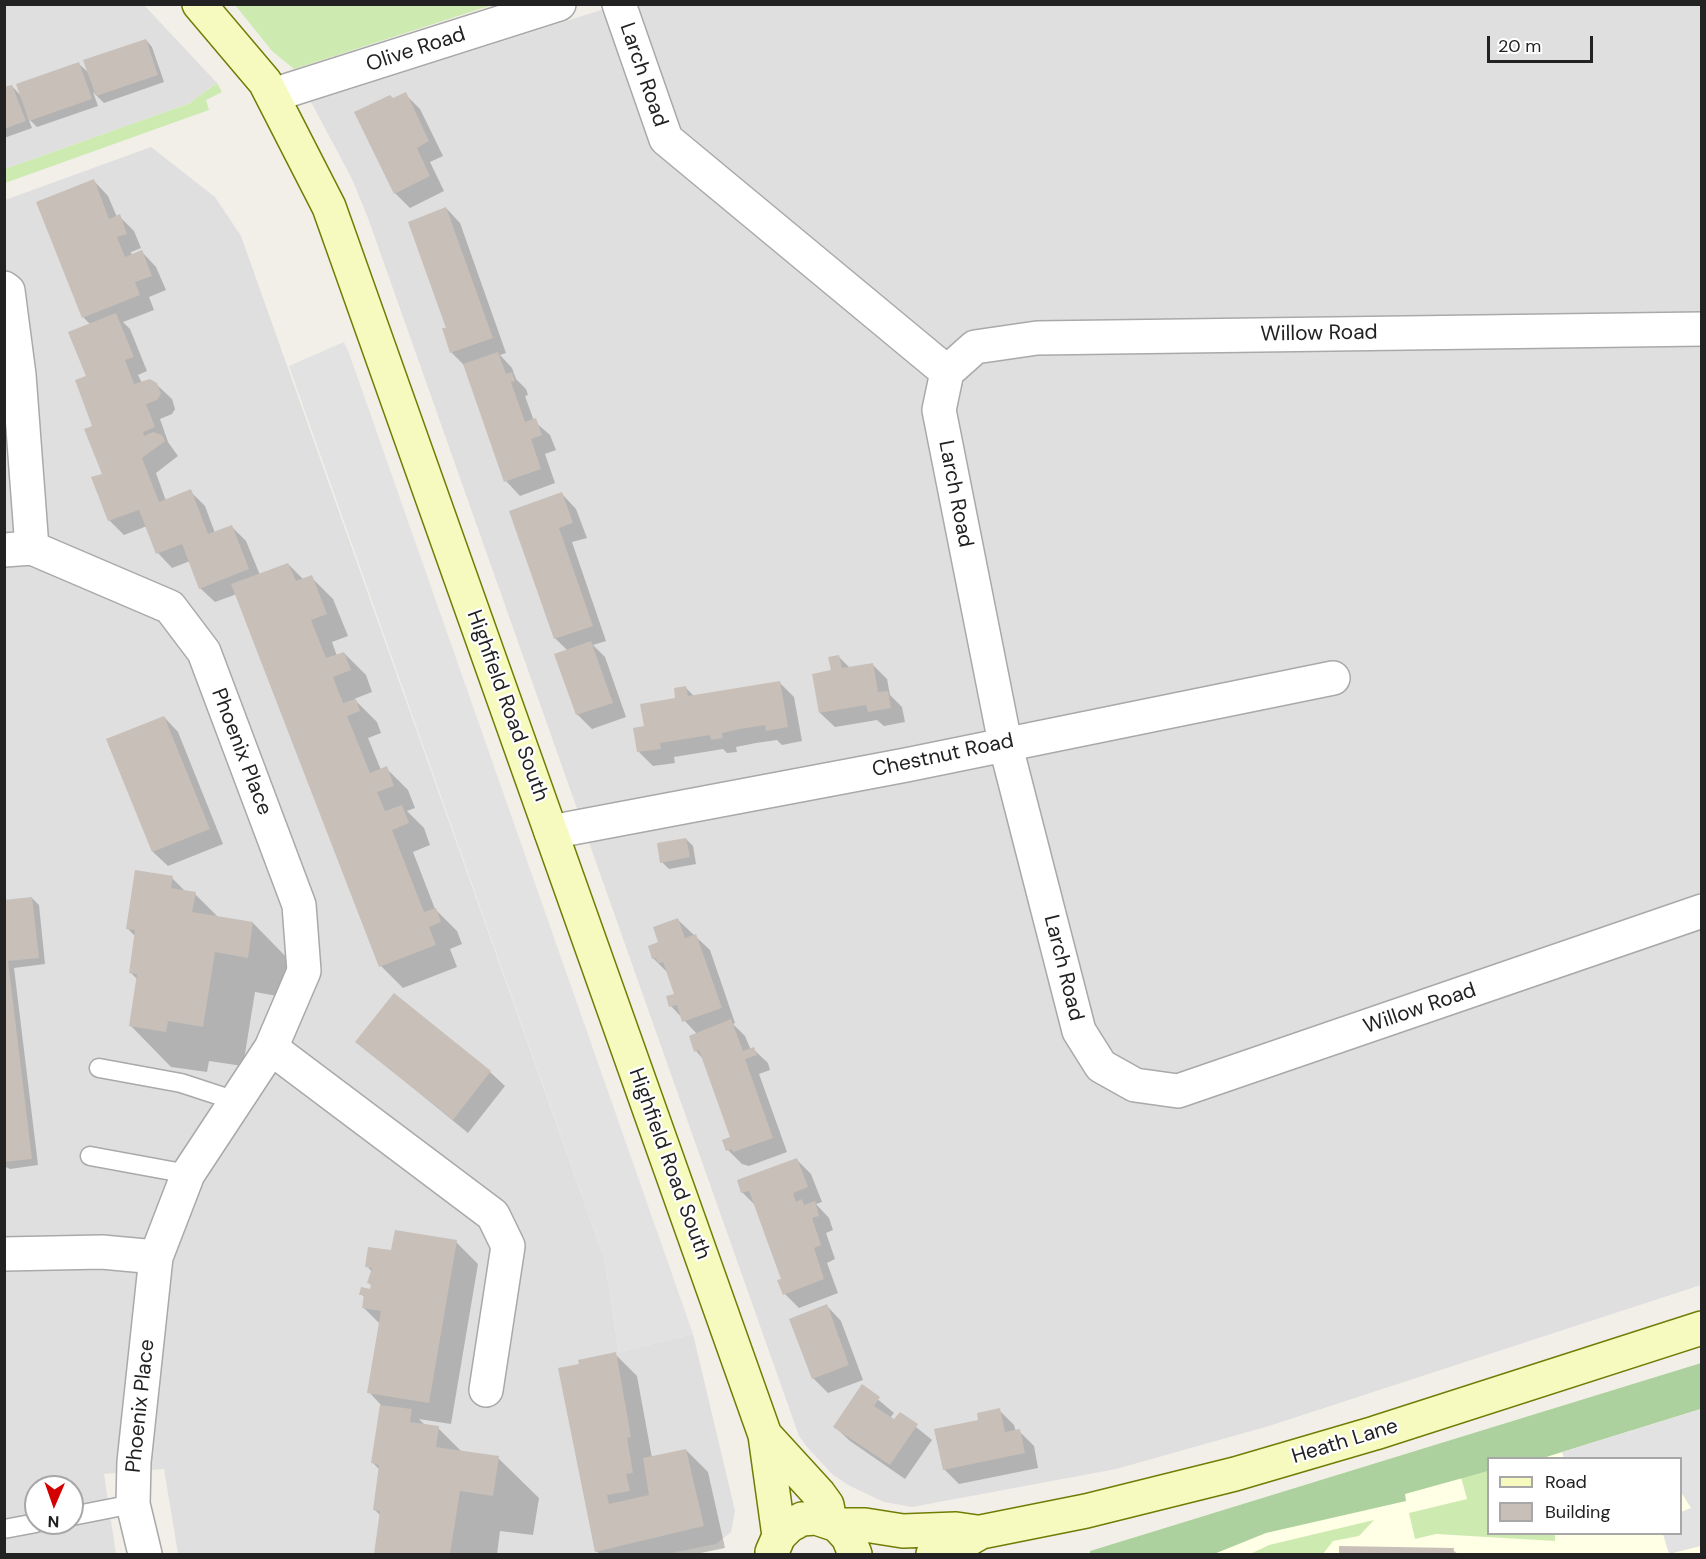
<!DOCTYPE html>
<html>
<head>
<meta charset="utf-8">
<style>
	body { margin:0 }
	#map { position:relative; width:1706px; height:1559px; overflow:hidden; background:#f2efe9; font-family:"DM Sans",sans-serif }
	canvas { display:block }
	.frame { position:absolute; inset:0; border:6px solid #222; pointer-events:none }
	.legend { position:absolute; left:1487px; top:1457px; width:195px; height:78px; box-sizing:border-box; background:#fff; border:2px solid #a7a7a7; margin:0; padding:8px 10px; list-style:none; font-size:18px; color:#222 }
	.legend li { display:flex; align-items:center; gap:12px; height:30px }
	.legend b { width:30px; border:2px solid #a7a7a7 }
	.north { position:absolute; left:24px; top:1475px; width:60px; height:60px; box-sizing:border-box; background:#fff; border:2px solid #a7a7a7; border-radius:50%; rotate:182deg; font-size:16px; font-weight:700; line-height:24px; text-align:center; color:#222 }
	.north::after { content:''; display:block; margin:auto; width:21px; height:27px; background:#d40000; clip-path:polygon(50% 0,100% 100%,50% 72%,0 100%) }
	.scale { position:absolute; left:1487px; top:36px; width:106px; height:27px; box-sizing:border-box; border:3px solid #222; border-top:0; padding-left:8px; font-size:18px; line-height:21px; white-space:nowrap; color:#222; -webkit-text-stroke:4px #fff; paint-order:stroke }
</style>
</head>
<body>
<div id="map">
<canvas width="1706" height="1559"></canvas>
<div class="frame"></div>
<ul class="legend">
<li><b style="height:8px;background:#f7fabf"></b>Road</li>
<li><b style="height:16px;background:#c7bfb8"></b>Building</li>
</ul>
<div class="north">N</div>
<div class="scale">20 m</div>
</div>
<script>
const context = document.querySelector('canvas').getContext('2d');
context.lineJoin = 'round';
function fill(path, color) { context.fillStyle = color; context.fill(path, 'evenodd'); }
const poly = rows => new Path2D(rows.map(r => 'M' + r).join(''));
function trace(path, color, width, dash) { context.strokeStyle = color; context.lineWidth = width; context.lineCap = dash ? 'butt' : 'round'; context.setLineDash(dash || []); context.stroke(path); }
function drawText(font, color, halo, rows, align = 'center') {
  context.font = font + ' "DM Sans",sans-serif'; context.lineWidth = 4.5; context.setLineDash([]); context.textBaseline = 'middle'; context.strokeStyle = halo; context.fillStyle = color; for (const [text, x, y, turn = 0] of rows) {
    context.save(); context.translate(x, y); context.rotate((+turn || 0) * Math.PI / 180); context.textAlign = isNaN(turn) ? turn : align; if (halo) context.strokeText(text, 0, 0); context.fillText(text, 0, 0); context.restore();
  }
}
const residential = poly([
	[4,5,144,5,217,83,188,104,5,169],
	[617,5,1701,5,1701,1285,1269,1426,1116,1469,912,1507,884,1502,850,1486,833,1475,807,1447,799,1436,368,218,352,179,311,102],
	[151,147,215,197,241,236,604,1258,619,1352,693,1334,735,1511,731,1532,716,1544,666,1554,178,1554,164,1469,104,1474,116,1554,5,1554,5,200],
	[36,1487,72,1487,72,1523,36,1523]
]);
const education = poly([
	[1701,1363,1701,1554,1090,1554,1090,1551],
	[1488,1458,1680,1458,1680,1534,1488,1534]
]);
const grass = poly([
	[235,5,492,4,492,5,294,69,272,51],
	[217,83,222,92,206,100,209,110,5,183,5,169,188,104],
	[1488,1471,1488,1534,1555,1534,1555,1541,1436,1534,1415,1539,1409,1513,1467,1499,1461,1477],
	[1374,1520,1359,1536,1333,1541,1323,1554,1250,1554,1269,1545]
]);
const forest = poly([
	[1701,1363,1701,1409,1543,1458,1488,1458,1488,1471,1405,1494,1406,1501,1266,1533,1214,1554,1090,1554,1090,1551]
]);
const parking = poly([
	[344,342,349,353,693,1334,619,1352,604,1258,289,366],
	[1701,1409,1701,1546,1669,1554,1663,1534,1680,1534,1681,1512,1691,1508,1681,1492,1680,1458,1564,1458,1562,1452]
]);
const shadow = poly([
	[146,40,152,47,164,82,104,103,93,92,98,106,37,127,28,118,32,128,4,138,4,89,12,86,21,96,79,64,90,74],
	[405,94,420,109,443,156,430,162,444,191,410,208,395,193,393,100],
	[94,181,108,196,117,217,119,216,134,231,141,248,131,252,132,256,142,252,156,267,166,290,149,297,154,310,123,322,130,329,147,371,138,375,142,383,156,384,172,399,175,409,172,414,160,419,168,442,178,456,156,473,166,501,190,491,205,506,215,533,232,527,246,541,260,575,288,564,304,580,311,577,333,599,348,636,332,642,337,656,344,653,366,675,372,692,354,699,377,722,381,733,368,738,381,770,386,768,408,790,415,808,407,811,424,828,430,845,413,852,435,909,457,931,462,944,450,949,457,967,403,988,381,966,237,594,215,602,200,588,190,561,172,568,158,553,147,526,124,535,109,520,88,377,91,325,84,318,38,203],
	[446,208,460,223,506,353,500,355,512,368,516,379,526,389,528,395,525,396,534,421,550,435,556,450,545,454,555,483,520,496,506,481,465,366,452,353,444,329,448,329],
	[562,494,576,509,587,538,572,542,606,641,593,645,605,657,626,717,592,729,577,714,567,650,555,638,511,512],
	[838,656,850,668,872,664,887,679,890,695,902,707,905,722,884,726,877,720,835,727,820,713],
	[779,682,794,697,802,741,782,745,777,740,756,743,736,747,737,752,727,753,723,749,674,757,675,763,653,766,639,752,645,728,677,700,685,687,694,696],
	[164,717,178,732,223,844,168,866,153,852,108,740],
	[686,839,693,846,696,864,669,869,662,862],
	[172,878,186,892,195,894,219,918,253,923,293,964,288,998,255,992,243,1066,209,1061,207,1072,171,1067,131,1026,138,980,130,972,136,937,127,928],
	[32,898,39,905,45,964,14,968,38,1165,10,1169,4,1166,4,901],
	[678,920,710,950,735,1023,733,1024,745,1036,751,1050,753,1049,768,1063,770,1070,759,1074,787,1152,749,1166,742,1164,728,1150,732,1138,703,1059,696,1051,691,1037,697,1034,671,1006,676,995,668,973,653,958,659,943],
	[357,1042,490,1072,505,1086,468,1133],
	[797,1160,811,1174,822,1202,816,1204,829,1218,833,1230,826,1233,835,1259,827,1263,838,1293,799,1308,785,1294,783,1280,756,1206,742,1192],
	[456,1242,478,1264,451,1424,419,1419,426,1426,438,1428,463,1453,498,1458,539,1498,533,1535,500,1531,497,1554,375,1554,381,1516,374,1509,380,1470,373,1463,381,1405,369,1392,380,1324,363,1307,365,1298,361,1294,372,1291,372,1286,369,1283,372,1272,367,1266,393,1252],
	[827,1306,841,1321,863,1380,828,1393,813,1378],
	[615,1354,637,1376,652,1458,686,1450,708,1472,725,1548,696,1554,600,1554,596,1551,581,1366],
	[862,1386,894,1413,890,1418,895,1422,900,1414,932,1440,905,1479,850,1441,835,1427],
	[999,1410,1014,1425,1016,1432,1019,1431,1034,1446,1038,1468,959,1484,944,1469,980,1421],
	[1340,1548,1453,1550,1458,1554,1340,1554]
]);
const building = poly([
	[146,39,158,75,96,96,83,60],
	[79,62,92,99,29,121,16,84],
	[12,85,26,121,4,129,4,87],
	[406,92,429,141,417,148,430,176,394,194,354,112,390,95,393,98],
	[94,179,109,219,120,214,127,234,117,237,125,257,142,250,152,276,135,282,140,295,82,318,36,202],
	[446,207,493,338,450,353,442,328,446,328,408,222],
	[116,313,134,357,125,360,134,384,150,379,157,383,161,394,157,400,146,404,155,427,143,432,144,436,153,432,162,435,165,441,142,458,159,502,191,489,208,534,232,525,249,569,199,589,182,544,156,554,139,510,108,521,91,477,102,474,84,429,92,426,75,380,86,376,68,332],
	[498,352,506,374,512,372,515,381,511,382,525,422,536,418,542,435,531,439,541,469,504,482,463,364],
	[562,492,573,523,559,528,593,626,554,639,509,511],
	[288,563,296,581,312,575,327,614,311,620,326,658,344,652,351,670,333,677,343,703,356,699,360,711,347,716,370,773,387,766,394,786,377,792,385,811,402,805,409,823,392,830,424,912,436,908,441,922,429,927,436,945,379,967,231,584],
	[591,641,613,703,576,715,554,654],
	[839,655,842,668,873,663,878,692,888,691,891,708,868,712,866,705,819,713,812,674,831,670,828,657],
	[780,681,788,727,766,731,765,725,740,729,722,733,723,738,711,740,710,735,660,743,661,749,637,752,633,728,644,726,640,704,675,698,674,688,686,686,688,696],
	[164,716,210,829,152,852,106,739],
	[686,838,690,857,660,863,657,843],
	[135,870,173,876,171,888,196,892,192,912,253,922,248,958,215,952,203,1027,168,1021,166,1032,129,1026,137,974,129,973,135,930,126,929],
	[32,897,39,958,8,961,32,1159,4,1162,4,900],
	[678,918,685,938,696,934,722,1008,682,1022,677,1005,669,1007,666,996,674,994,663,962,658,963,656,958,652,959,648,946,658,942,653,927],
	[394,993,491,1071,453,1120,355,1042],
	[731,1019,743,1051,754,1047,757,1055,745,1059,773,1138,733,1152,732,1149,726,1151,722,1140,730,1137,699,1050,694,1052,689,1036],
	[797,1158,808,1187,793,1193,796,1202,802,1199,804,1205,815,1201,819,1216,812,1218,821,1245,814,1248,824,1279,783,1295,777,1280,781,1279,749,1191,741,1193,737,1180],
	[395,1230,457,1240,429,1403,367,1393,381,1311,362,1308,364,1295,359,1295,361,1287,370,1289,371,1284,367,1283,372,1268,365,1267,368,1247,391,1250],
	[827,1304,849,1365,812,1379,789,1319],
	[616,1352,631,1437,627,1438,633,1473,626,1474,630,1491,607,1495,609,1504,649,1495,643,1458,686,1449,704,1526,595,1552,558,1368,579,1364,578,1360],
	[862,1384,880,1397,874,1406,894,1419,900,1412,918,1424,890,1465,833,1427],
	[380,1405,412,1409,410,1422,439,1426,436,1447,499,1456,493,1496,460,1491,450,1554,374,1554,380,1511,373,1510,379,1465,371,1463],
	[1000,1408,1005,1432,1020,1429,1025,1453,943,1470,934,1429,978,1420,977,1413],
	[1339,1546,1454,1548,1453,1554,1339,1554]
]);
const lane = poly([
	[99,1068,181,1083,236,1101],
	[90,1156,188,1174],
	[72,1516,133,1504],
	[4,1529,36,1523]
]);
const street = poly([
	[619,4,666,139,947,372],
	[273,95,559,4],
	[4,288,8,291,19,375,32,548],
	[947,372,939,410,1005,743,1079,1031,1101,1066,1135,1085,1178,1091,1702,911],
	[947,372,975,347,1037,338,1702,329],
	[4,550,32,548,170,607,204,652,299,905,304,971,271,1048,493,1215,508,1246,486,1390],
	[551,832,906,765,1333,678],
	[4,1254,102,1252,156,1257],
	[145,1554,133,1504,134,1462,156,1257,188,1174,271,1048]
]);
const secondary = poly([
	[199,4,265,82,329,207,765,1435,779,1536],
	[765,1435,819,1494,827,1505,830,1521],
	[837,1525,865,1525,903,1531,956,1529,977,1532],
	[772,1552,779,1536,789,1526,802,1519,816,1518,837,1525,848,1537,855,1554],
	[933,1554,950,1550,981,1532,1086,1511,1235,1474,1375,1433,1702,1328]
]);
const streetNames = [
	["Olive Road",416,50,-18],
	["Larch Road",643,75,71],
	["Willow Road",1319,334,-1],
	["Larch Road",955,494,79],
	["Highfield Road South",507,706,70],
	["Phoenix Place",241,752,69],
	["Chestnut Road",943,756,-12],
	["Larch Road",1063,968,76],
	["Willow Road",1420,1009,-19],
	["Highfield Road South",669,1164,70],
	["Phoenix Place",141,1406,-84],
	["Heath Lane",1345,1442,-17]
];
fill(residential, '#e0dfdf');
fill(education, '#ffffe5');
fill(grass, '#cdebb0');
fill(forest, '#add19e');
fill(parking, '#e2e2e2');
fill(shadow, '#0003');
fill(building, '#c7bfb8');
trace(lane, '#a9a9a9', 21);
trace(street, '#a9a9a9', 36);
trace(secondary, '#707d05', 36);
trace(lane, '#fff', 18);
trace(street, '#fff', 33);
trace(secondary, '#f7fabf', 33);
drawText('21px', '#222', '#fff', streetNames);
</script>
</body>
</html>
